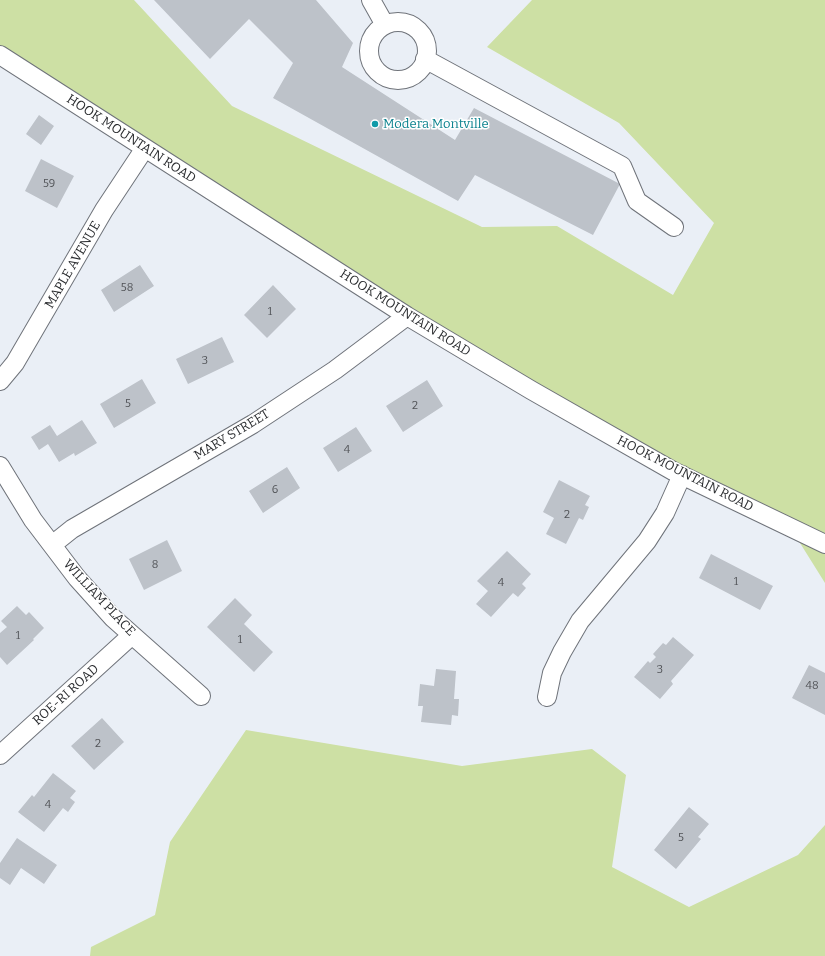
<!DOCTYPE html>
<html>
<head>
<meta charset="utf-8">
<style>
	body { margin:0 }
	canvas { display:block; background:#eaeff6 }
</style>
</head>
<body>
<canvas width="825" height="956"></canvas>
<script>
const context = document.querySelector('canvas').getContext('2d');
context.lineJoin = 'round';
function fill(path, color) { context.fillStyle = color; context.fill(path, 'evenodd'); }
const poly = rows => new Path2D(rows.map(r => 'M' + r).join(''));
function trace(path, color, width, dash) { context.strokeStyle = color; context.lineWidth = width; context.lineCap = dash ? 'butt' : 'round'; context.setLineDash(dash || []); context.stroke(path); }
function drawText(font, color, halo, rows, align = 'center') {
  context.font = font + ' Bitter,serif'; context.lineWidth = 3; context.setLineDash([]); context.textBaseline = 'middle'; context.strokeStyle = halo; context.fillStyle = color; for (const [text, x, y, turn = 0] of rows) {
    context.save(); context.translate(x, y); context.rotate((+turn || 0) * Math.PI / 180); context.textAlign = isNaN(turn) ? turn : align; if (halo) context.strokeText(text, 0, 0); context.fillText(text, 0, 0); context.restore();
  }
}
const green = poly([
	[0,0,134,0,232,106,482,227,557,226,673,295,714,223,619,123,487,47,532,0,825,0,825,583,785,519,538,397,0,61],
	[246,730,462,766,592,749,626,775,612,867,689,907,798,855,825,825,825,956,90,956,91,947,155,915,170,842]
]);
const building = poly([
	[154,0,316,0,353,43,342,67,455,140,474,108,620,184,593,235,475,175,458,201,273,98,293,63,249,19,210,59],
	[39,115,54,126,41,145,26,134],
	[41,159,74,176,57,208,25,191],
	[140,265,154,286,114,312,101,290],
	[273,285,296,309,267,338,244,315],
	[222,337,234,362,188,384,176,359],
	[142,379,156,403,114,428,100,404],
	[427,380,443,406,403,432,386,406],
	[82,420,97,443,75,456,74,453,59,462,48,444,39,450,31,437,50,425,57,436],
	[356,427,372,451,338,472,323,448],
	[287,467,300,488,263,513,249,491],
	[559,480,590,496,585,505,589,507,583,520,579,518,566,544,546,534,554,518,543,512],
	[167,540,182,571,144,590,129,559],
	[507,551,531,574,522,584,526,588,518,597,513,593,491,617,476,604,488,591,477,581],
	[711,554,773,586,760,610,699,578],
	[235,598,252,615,244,624,273,652,254,672,207,627],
	[17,606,26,615,29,612,44,628,33,639,34,640,7,665,0,657,0,633,7,627,1,621],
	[673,637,694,655,671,681,673,684,660,699,634,677,648,661,650,663,656,657,653,654,663,643,666,645],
	[809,665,825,673,825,715,792,698],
	[436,669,456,671,454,699,459,699,458,716,452,715,451,725,421,722,423,706,418,706,420,684,434,686],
	[102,718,124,742,94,770,71,746],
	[53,773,76,791,70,798,75,802,68,812,63,808,44,832,18,812,32,795,34,797],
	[689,807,709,824,698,837,701,839,676,869,654,850],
	[17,838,57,865,44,884,21,868,10,885,0,878,0,863]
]);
const minor = poly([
	[371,0,385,25],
	'369 51a29 29 0 1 1 58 0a29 29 0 1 1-58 0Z',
	[0,55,407,316,531,390,673,471,825,544],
	[425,59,622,166,637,201,674,227],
	[0,381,15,363,104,210,145,148],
	[0,466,33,520,77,578,113,618,201,696],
	[52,545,72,529,253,424,335,370,407,316],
	[547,697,552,673,562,652,580,621,647,541,665,513,682,475],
	[0,755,132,635]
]);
const markers = [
	[375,124,4,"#0f9aa8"]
];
const numberNames = [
	["59",49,184],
	["58",127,288],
	["1",270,312],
	["3",205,361],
	["5",128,404],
	["2",415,406],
	["4",347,450],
	["6",275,490],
	["2",567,515],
	["8",155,565],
	["1",736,582],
	["4",501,583],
	["1",18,636],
	["1",240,640],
	["3",660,670],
	["48",812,686],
	["2",98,744],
	["4",48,805],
	["5",681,838]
];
const cultureNames = [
	["Modera Montville",383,124]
];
const streetNames = [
	["HOOK MOUNTAIN ROAD",131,139,33],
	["MAPLE AVENUE",73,265,-60],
	["HOOK MOUNTAIN ROAD",405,313,32],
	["MARY STREET",232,435,-31],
	["HOOK MOUNTAIN ROAD",685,474,27],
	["WILLIAM PLACE",99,598,47],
	["ROE-RI ROAD",66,695,-42]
];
fill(green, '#cde0a4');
fill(building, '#bdc2c9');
trace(minor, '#6f737a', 20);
trace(minor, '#fff', 18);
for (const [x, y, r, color] of markers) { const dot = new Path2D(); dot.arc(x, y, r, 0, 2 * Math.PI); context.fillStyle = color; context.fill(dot); trace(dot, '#fff', 1.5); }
drawText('11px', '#505256', null, numberNames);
drawText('13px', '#0d838f', '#fff', cultureNames, 'left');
drawText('13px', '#2b2d30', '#fff', streetNames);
</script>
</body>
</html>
